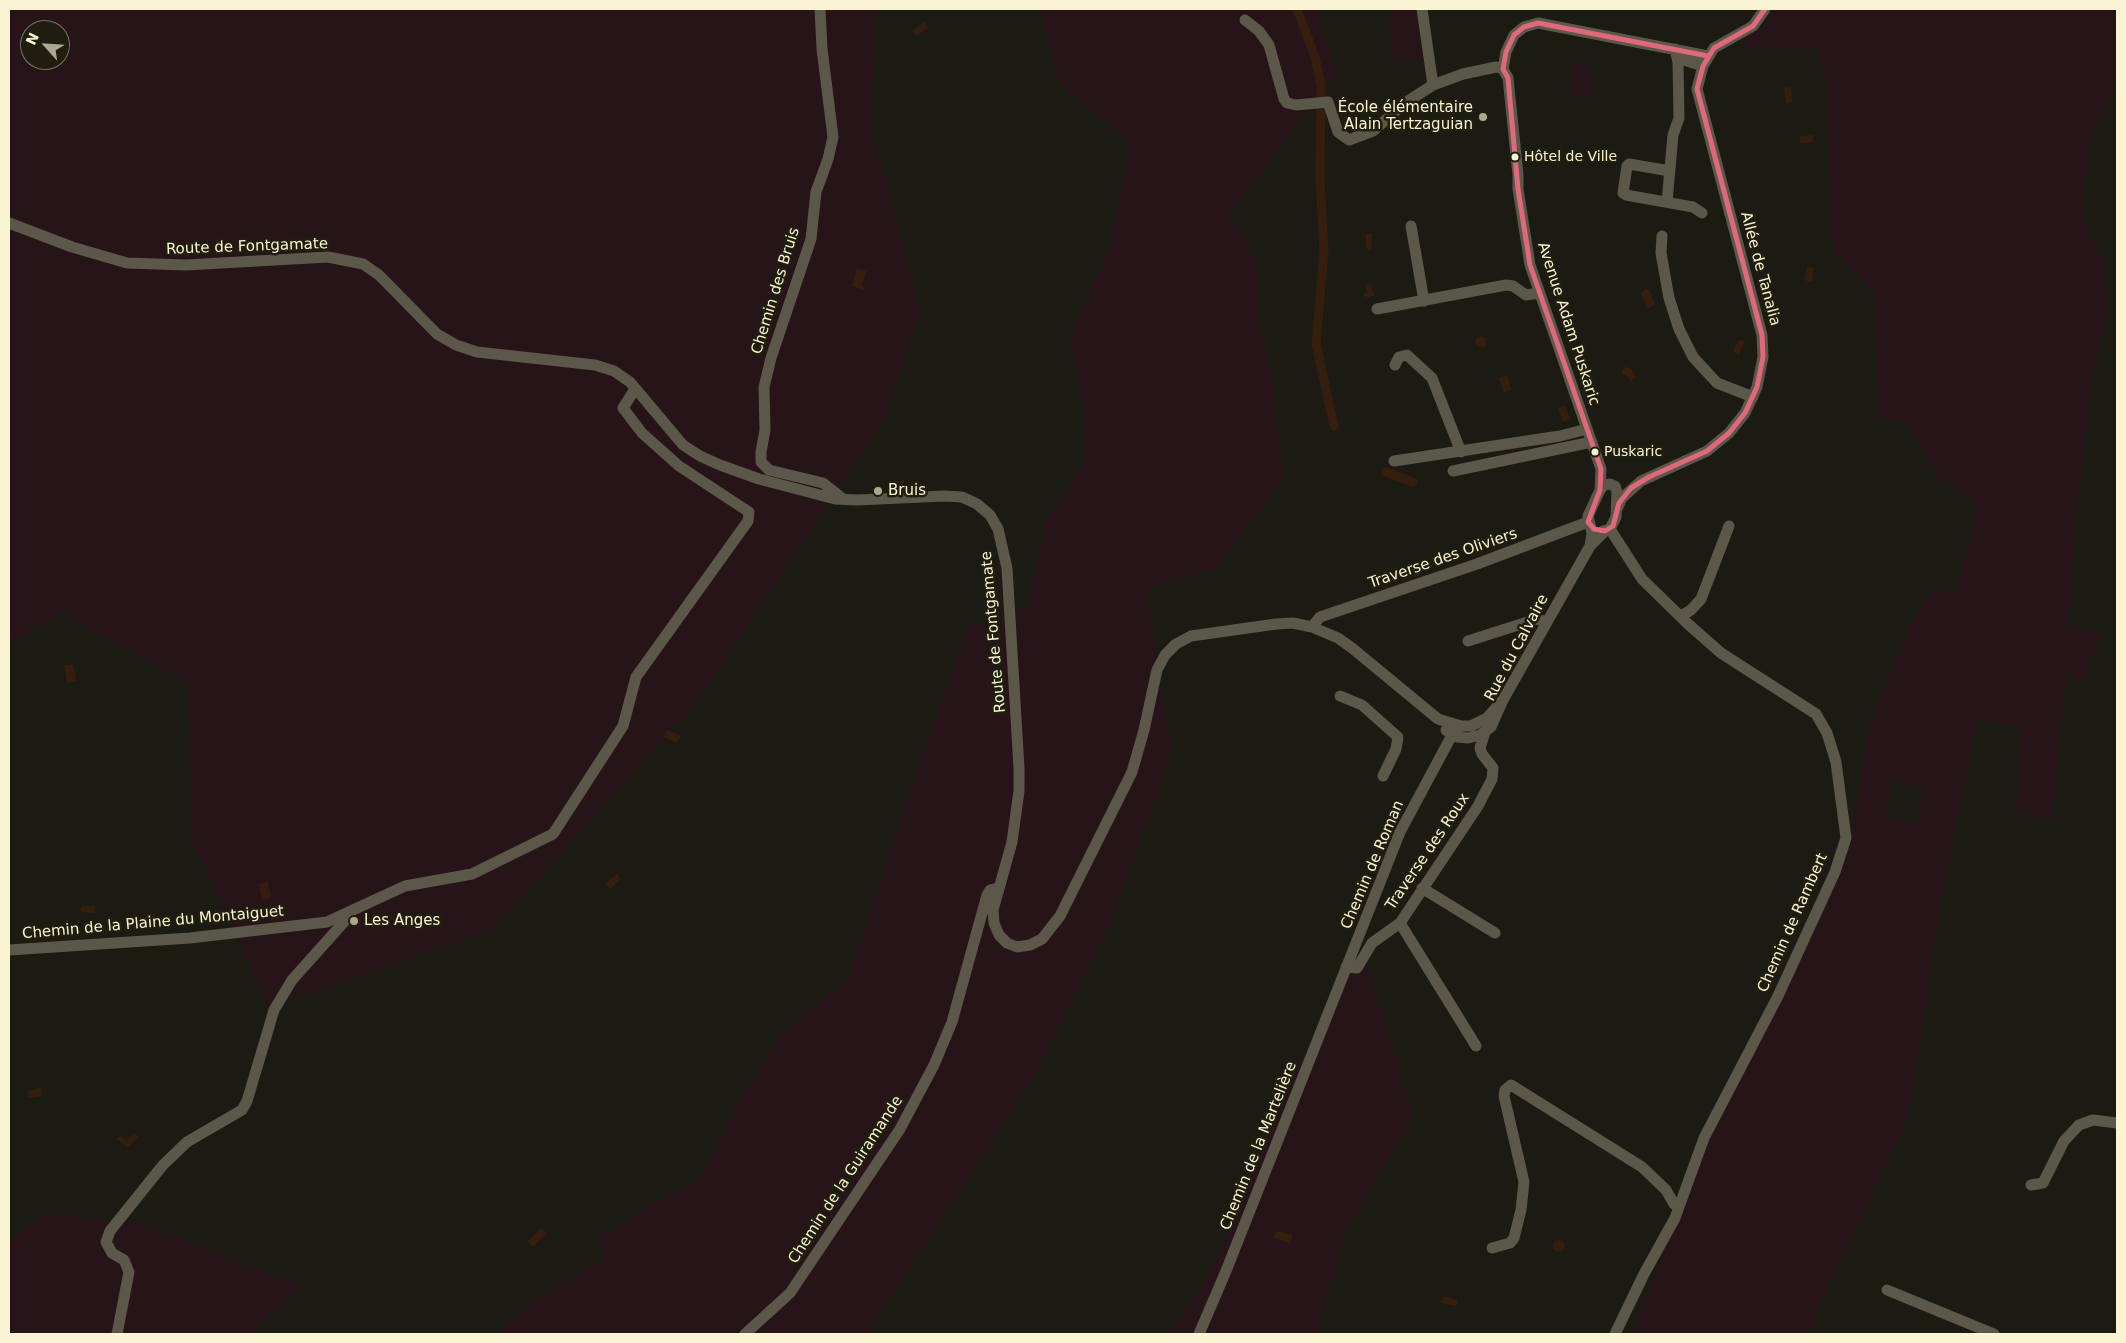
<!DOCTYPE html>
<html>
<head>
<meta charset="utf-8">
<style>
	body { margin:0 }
	#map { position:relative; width:2126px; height:1343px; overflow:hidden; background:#1c1b13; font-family:"DejaVu Sans",sans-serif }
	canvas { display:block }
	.frame { position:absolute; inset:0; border:10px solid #faf4d3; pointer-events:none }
	.north { position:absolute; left:20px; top:20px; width:50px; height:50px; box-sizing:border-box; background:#201e0f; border:1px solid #77745d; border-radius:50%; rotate:296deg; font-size:14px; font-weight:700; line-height:20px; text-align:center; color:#faf4d3 }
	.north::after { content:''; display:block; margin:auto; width:18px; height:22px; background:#aca890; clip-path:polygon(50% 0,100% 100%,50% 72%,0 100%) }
</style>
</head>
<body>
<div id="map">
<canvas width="2126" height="1343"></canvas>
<div class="frame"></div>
<div class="north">N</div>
</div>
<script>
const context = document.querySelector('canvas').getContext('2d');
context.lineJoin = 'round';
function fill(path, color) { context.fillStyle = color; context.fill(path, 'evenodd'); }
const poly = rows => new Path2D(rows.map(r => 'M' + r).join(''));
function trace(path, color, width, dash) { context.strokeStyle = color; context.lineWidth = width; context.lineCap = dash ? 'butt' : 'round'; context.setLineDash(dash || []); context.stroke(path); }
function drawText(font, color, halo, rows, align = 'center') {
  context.font = font + ' "DejaVu Sans",sans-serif'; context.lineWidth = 5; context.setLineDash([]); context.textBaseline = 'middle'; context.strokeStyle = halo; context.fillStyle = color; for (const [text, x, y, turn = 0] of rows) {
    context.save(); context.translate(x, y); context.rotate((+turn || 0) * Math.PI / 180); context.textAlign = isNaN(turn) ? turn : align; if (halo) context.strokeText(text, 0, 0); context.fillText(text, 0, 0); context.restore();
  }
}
const green = poly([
	[9,9,877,9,870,123,920,312,884,419,704,693,492,930,269,1007,191,838,190,683,60,613,9,643],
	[30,30,60,30,60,60,30,60],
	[1041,9,1315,9,1336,71,1227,217,1243,233,1258,268,1257,316,1272,379,1283,476,1216,568,1146,588,1172,752,1109,926,1035,1076,885,1303,869,1334,498,1334,531,1302,606,1259,598,1238,701,1176,746,1090,783,1032,848,981,904,808,969,627,1028,608,1046,523,1086,462,1083,398,1070,341,1110,246,1131,142,1060,85],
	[1389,9,1418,9,1423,60,1393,63],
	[1772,9,2117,9,2117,79,2090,139,2081,210,2102,264,2107,306,2090,392,2076,522,2069,625,2102,634,2089,665,2086,683,2066,674,2052,821,2016,811,2020,727,1978,719,1940,905,1909,1116,1813,1319,1810,1334,1634,1334,1699,1159,1829,899,1849,852,1870,725,1915,616,1935,589,1956,592,1979,506,1937,475,1905,423,1880,417,1874,292,1833,251,1826,74,1818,49,1745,46,1744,40,1764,27],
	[1893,779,1925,790,1916,826,1884,817],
	[1572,65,1592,67,1590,96,1570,94],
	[1363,950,1413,1117,1344,1234,1317,1334,1169,1334,1212,1269,1295,1075],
	[44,1213,147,1225,302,1287,249,1334,9,1334,9,1241]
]);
const water = poly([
	[924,22,928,28,916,36,912,31],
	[1791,87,1792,102,1786,103,1784,88],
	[1813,135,1813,142,1800,143,1800,136],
	[1366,234,1372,234,1371,251,1369,251,1366,247],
	[1807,267,1814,268,1812,281,1809,282,1805,280],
	[857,268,866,271,861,286,864,287,863,290,852,286],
	[1371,284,1374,296,1365,297,1364,294,1367,293,1365,285],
	[1646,289,1650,291,1655,305,1648,308,1641,294],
	'1475.5 342a5.5 5.5 0 1 1 11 0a5.5 5.5 0 1 1-11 0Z',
	[1738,340,1745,341,1739,355,1733,351],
	[1624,367,1630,368,1636,377,1631,381,1626,375,1621,375],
	[1507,375,1511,390,1504,393,1499,378],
	[1565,406,1570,419,1563,422,1558,408],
	[73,664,76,681,67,683,64,665],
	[667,730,681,736,677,743,664,737],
	[1416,863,1421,868,1411,880,1406,875],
	[617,874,621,879,610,889,606,883],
	[268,882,271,898,262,900,259,884],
	[82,906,95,906,95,913,82,912,80,909],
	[41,1087,42,1096,28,1098,27,1092],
	[134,1133,138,1137,128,1148,117,1139,120,1136,127,1140],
	[541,1228,546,1234,533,1247,527,1242],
	[1278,1231,1293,1235,1290,1244,1273,1237],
	'1553 1246a6 6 0 1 1 12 0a6 6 0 1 1-12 0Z',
	[1443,1296,1458,1300,1456,1306,1441,1303]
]);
const canal = poly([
	[1297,9,1315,57,1321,86,1320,179,1324,251,1316,344,1334,426],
	[1386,472,1413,482]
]);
const minor = poly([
	[820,9,822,49,833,137,828,159,816,192,811,239,771,358,764,387,765,430,761,452,761,462,769,470,823,483,842,498],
	[1422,9,1433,85],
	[1245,20,1259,31,1269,45,1284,99,1287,103,1296,105,1328,102,1338,132,1349,140,1373,131,1405,103,1433,85,1463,74,1496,67,1503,69],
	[1677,58,1703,66],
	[1503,69,1508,78,1518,175,1518,189,1530,265,1601,469,1600,490],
	[1503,69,1506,52,1514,35,1524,27,1538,23,1708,56],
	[1670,171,1629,164,1627,166,1623,193,1626,195,1693,207,1702,213],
	[1667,202,1673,135,1679,118,1678,62,1675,49],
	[9,223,72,247,127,263,186,265,328,257,363,264,379,275,437,334,456,345,477,352,595,365,614,371,630,382,683,445,700,456,720,465,759,479,835,499,857,500,944,496,962,497,977,504,990,515,998,529,1007,568,1019,768,1019,791,1012,842,993,910,994,923,999,935,1007,943,1017,947,1030,945,1042,939,1060,916,1132,772,1144,730,1157,670,1165,655,1176,644,1191,636,1276,624,1293,623,1312,627,1338,638,1352,648,1438,719,1461,726,1471,726,1487,718,1503,700],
	[1411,226,1424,301],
	[1662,236,1661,253,1669,298,1679,329,1693,357,1717,383,1753,397],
	[1377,309,1506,285,1513,286,1526,295,1539,293],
	[1395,365,1399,357,1407,355,1432,378,1461,452],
	[1394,461,1560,436,1587,429],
	[1453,471,1592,442],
	[1617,509,1622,498,1641,481,1707,451,1729,433,1745,413,1757,387,1763,357,1762,335,1697,89,1703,66,1714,48,1753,26,1765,9],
	[1610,529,1642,579,1688,624,1721,653,1816,714,1827,733,1836,762,1846,838,1835,872,1778,996,1704,1138,1675,1218,1644,1274,1615,1334],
	[1590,546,1592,533,1588,516,1600,490,1604,485,1610,484,1615,486,1617,492,1616,517,1610,529,1603,531],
	[1681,616,1691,610,1701,599,1729,526],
	[1312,627,1320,617,1477,564,1588,522],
	[1468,641,1537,619,1547,622],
	[1340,696,1362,705,1398,737,1396,749,1383,776],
	[1446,730,1457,737,1468,738,1480,735,1491,727,1503,700,1590,546,1605,531],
	[1422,888,1495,933],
	[1400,923,1476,1046],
	[9,950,190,938,327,922,405,886,472,874,553,834,623,726,636,677,748,521,749,512,679,466,642,433,623,408,635,389],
	[1346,967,1357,968,1372,943,1400,923,1478,806,1492,779,1493,768,1482,754,1480,748,1485,732],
	[2031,1185,2043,1183,2064,1141,2079,1125,2093,1120,2117,1123],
	[1492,1248,1510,1243,1514,1238,1521,1210,1524,1182,1504,1096,1505,1090,1511,1085,1642,1167,1666,1190,1674,1204,1679,1207],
	[1887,1290,1994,1334],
	[117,1334,129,1272,124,1260,112,1253,106,1242,110,1231,163,1165,187,1142,242,1110,247,1101,274,1010,292,980,344,922,343,915],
	[745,1334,790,1293,900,1129,934,1065,952,1022,987,895,990,890,998,888],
	[1199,1334,1226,1271,1400,832,1452,735,1461,726]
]);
const bus1 = poly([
	[1503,69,1508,78,1518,189,1530,265,1601,469,1600,490,1588,522,1594,529,1605,531,1613,526,1619,503,1631,488,1649,477,1707,451,1729,433,1745,413,1757,387,1763,357,1762,335,1697,89,1703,66,1714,48,1753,26,1765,9],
	[1503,69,1506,52,1514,35,1524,27,1538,23,1708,56]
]);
const markers = [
	[1483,117,5,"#aca890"],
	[1515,157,4.5,"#faf4d3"],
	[1595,452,4.5,"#faf4d3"],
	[878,491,5,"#aca890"],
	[354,921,5,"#aca890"]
];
const busNames = [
	["Hôtel de Ville",1524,157],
	["Puskaric",1604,452]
];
const poiNames = [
	["École élémentaire",1473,108,"right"],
	["Alain Tertzaguian",1473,125,"right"],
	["Bruis",888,491],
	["Les Anges",364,921]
];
const streetNames = [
	["Route de Fontgamate",247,247,-2],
	["Allée de Tanalia",1760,269,75],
	["Chemin des Bruis",776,291,-73],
	["Avenue Adam Puskaric",1568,324,72],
	["Traverse des Oliviers",1443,559,-19],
	["Route de Fontgamate",994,632,-95],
	["Rue du Calvaire",1517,648,-62],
	["Traverse des Roux",1428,852,-56],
	["Chemin de Roman",1373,865,-67],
	["Chemin de la Plaine du Montaiguet",153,923,-5],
	["Chemin de Rambert",1793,923,-66],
	["Chemin de la Martelière",1259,1146,-68],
	["Chemin de la Guiramande",846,1180,-57]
];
fill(green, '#271419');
fill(water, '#361e0f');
trace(canal, '#361e0f', 9);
trace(minor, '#5b5749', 11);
trace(bus1, '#e0687b', 5);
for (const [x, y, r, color] of markers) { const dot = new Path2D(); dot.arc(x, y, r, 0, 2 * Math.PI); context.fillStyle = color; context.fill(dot); trace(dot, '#201e0f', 2); }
drawText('14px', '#faf4d3', '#201e0f', busNames, 'left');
drawText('15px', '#faf4d3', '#201e0f', poiNames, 'left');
drawText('15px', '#faf4d3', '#201e0f', streetNames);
</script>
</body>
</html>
